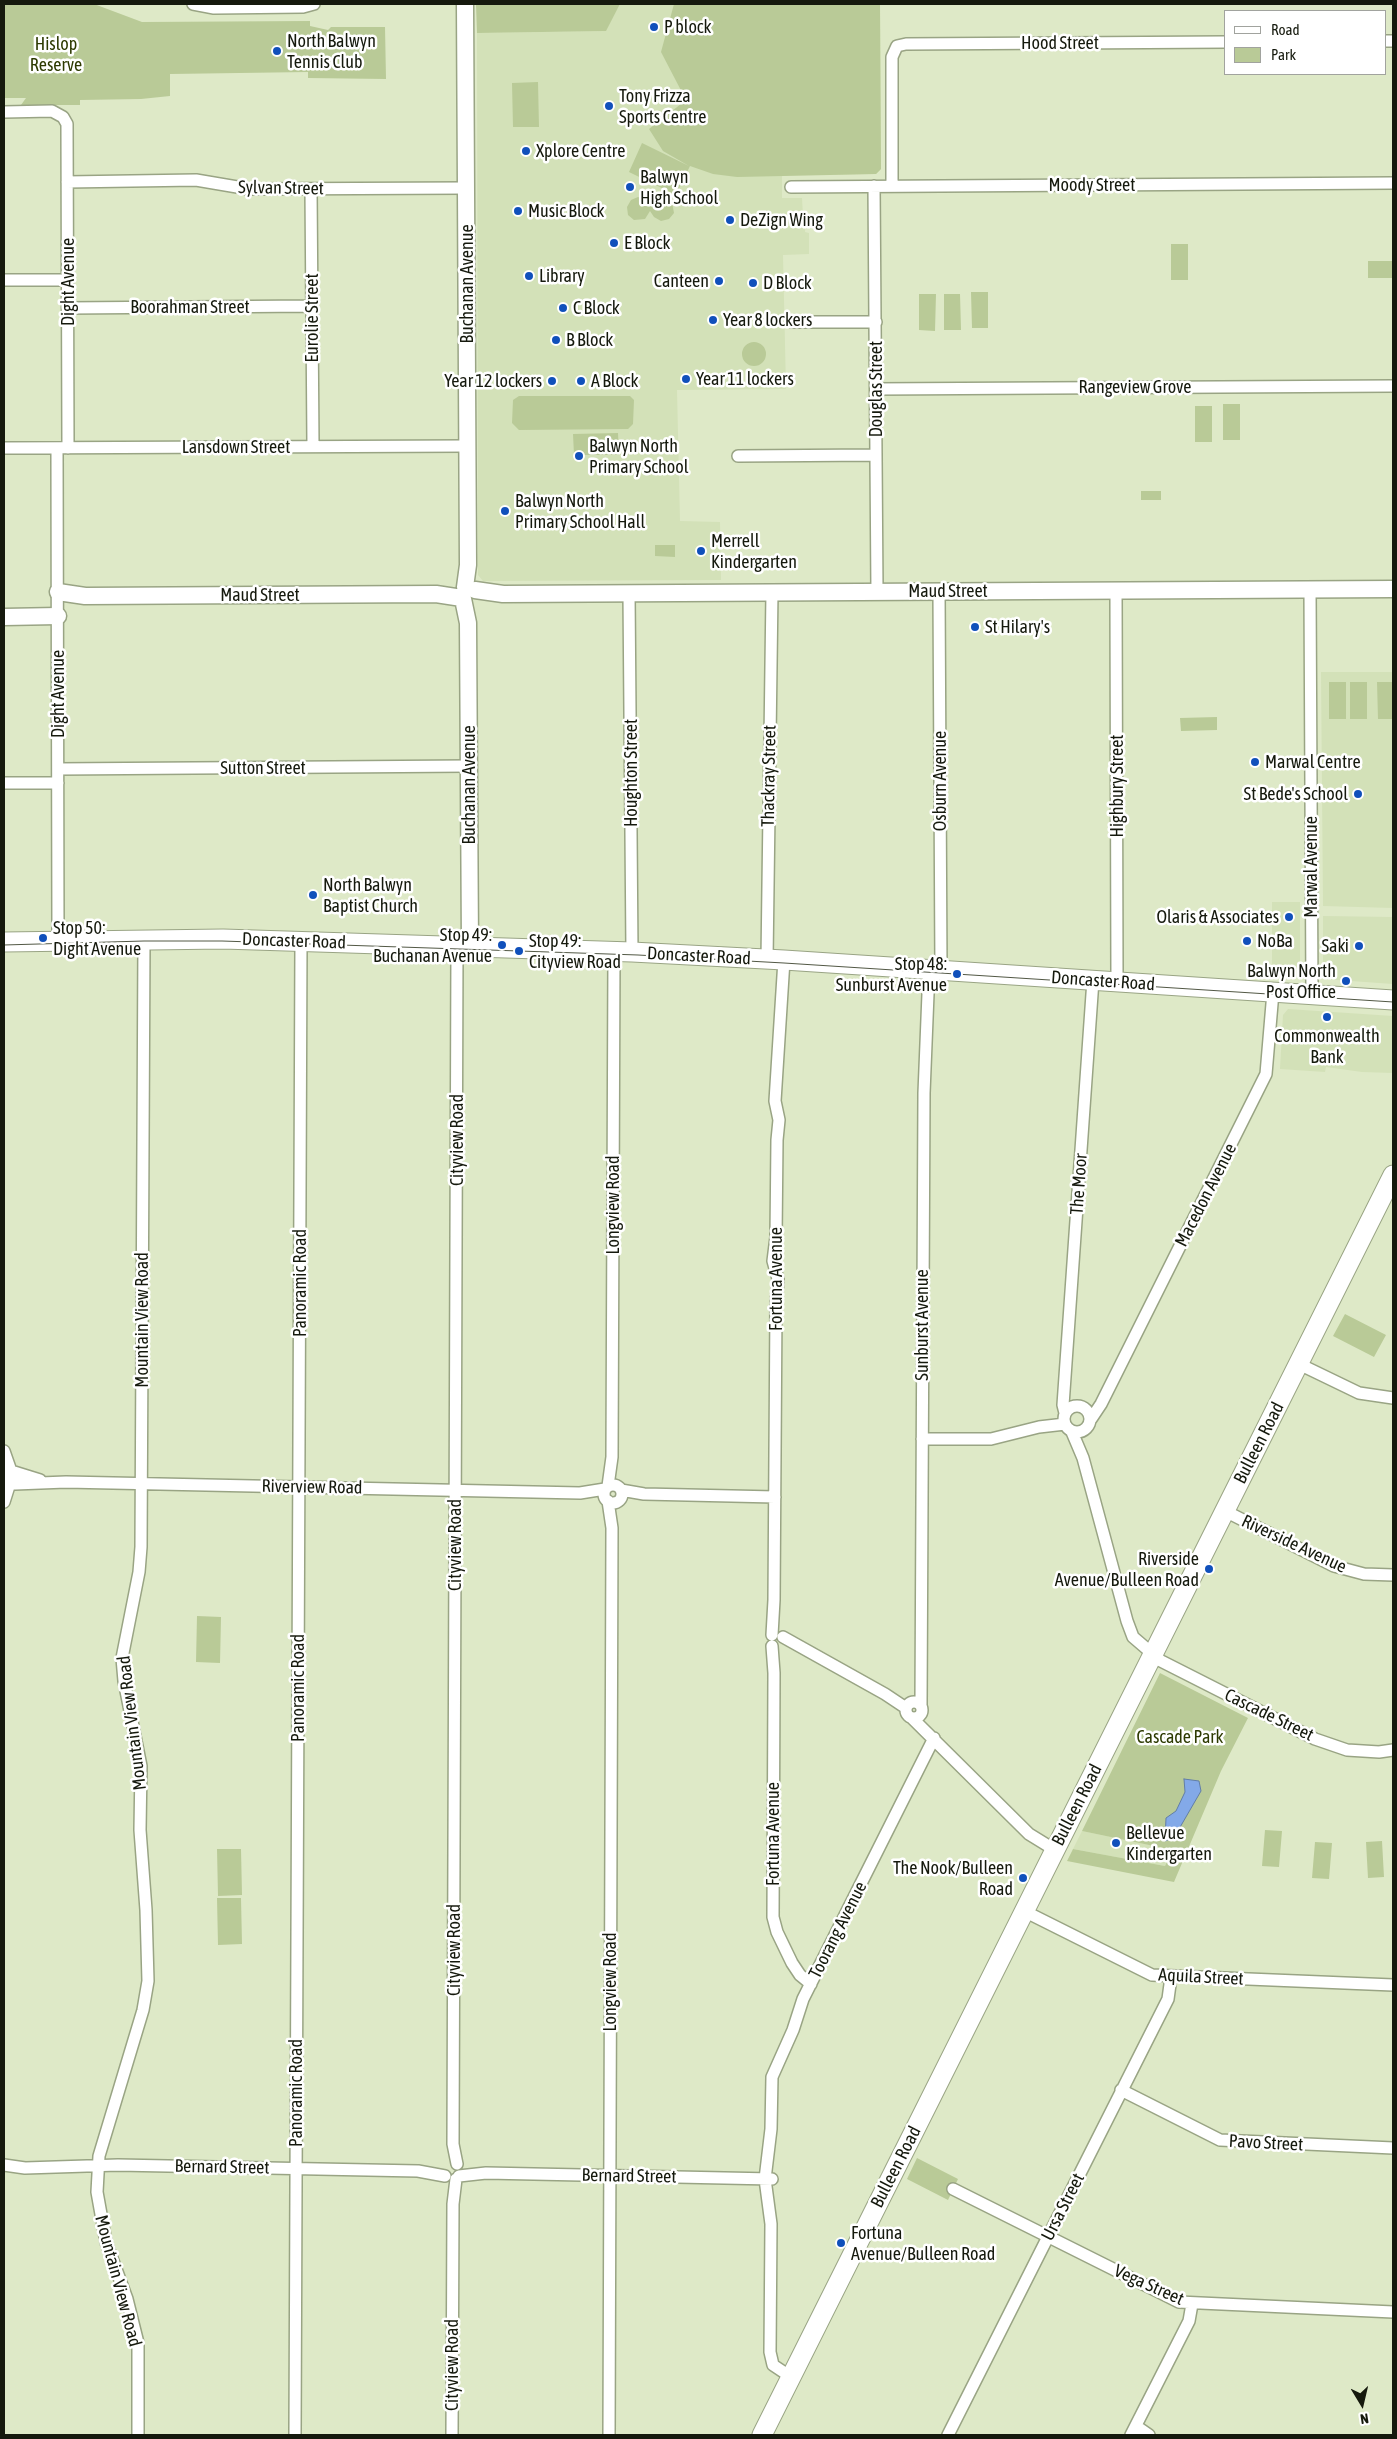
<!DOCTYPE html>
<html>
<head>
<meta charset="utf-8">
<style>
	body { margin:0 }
	#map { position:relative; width:1397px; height:2439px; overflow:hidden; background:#dee9c7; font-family:"Asap Condensed",sans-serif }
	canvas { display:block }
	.frame { position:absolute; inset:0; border:5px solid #15190d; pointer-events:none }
	.legend { position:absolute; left:1224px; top:10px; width:162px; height:65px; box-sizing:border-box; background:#fff; border:1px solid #a1a39e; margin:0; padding:6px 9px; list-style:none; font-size:15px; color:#15190d }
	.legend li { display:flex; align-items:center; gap:10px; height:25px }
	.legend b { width:25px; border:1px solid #a1a39e }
	.north { position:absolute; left:1337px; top:2379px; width:50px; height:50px; -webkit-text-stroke:4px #fff; paint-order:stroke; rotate:171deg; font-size:14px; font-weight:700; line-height:20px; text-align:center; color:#15190d }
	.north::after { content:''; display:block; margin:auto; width:18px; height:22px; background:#15190d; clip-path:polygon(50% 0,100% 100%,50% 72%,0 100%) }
</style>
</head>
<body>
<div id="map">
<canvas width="1397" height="2439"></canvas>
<div class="frame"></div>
<ul class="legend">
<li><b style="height:6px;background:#fff"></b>Road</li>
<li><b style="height:14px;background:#b9ca97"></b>Park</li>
</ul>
<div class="north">N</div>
</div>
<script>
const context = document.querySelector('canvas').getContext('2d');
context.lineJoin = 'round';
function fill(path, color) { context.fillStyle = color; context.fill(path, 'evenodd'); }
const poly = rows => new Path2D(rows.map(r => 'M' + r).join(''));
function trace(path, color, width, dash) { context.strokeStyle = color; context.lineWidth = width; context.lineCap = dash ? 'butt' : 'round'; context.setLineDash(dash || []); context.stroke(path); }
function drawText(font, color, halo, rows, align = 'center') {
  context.font = font + ' "Asap Condensed",sans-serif'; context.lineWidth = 5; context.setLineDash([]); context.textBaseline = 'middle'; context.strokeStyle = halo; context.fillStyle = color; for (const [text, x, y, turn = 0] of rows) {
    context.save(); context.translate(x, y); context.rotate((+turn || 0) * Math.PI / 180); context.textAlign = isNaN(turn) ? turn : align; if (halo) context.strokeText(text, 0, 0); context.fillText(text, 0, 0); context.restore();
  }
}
const built = poly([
	[620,4,880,4,881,169,876,174,782,175,782,198,802,198,803,216,806,216,805,232,809,233,809,254,783,255,786,389,677,390,680,521,720,522,721,580,483,581,478,575,477,33,605,31],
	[1321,672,1393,672,1393,908,1323,906],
	[1272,902,1300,902,1300,978,1272,976],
	[1323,916,1393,917,1393,984,1323,979],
	[1288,1009,1393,1016,1393,1073,1362,1072,1326,1067,1325,1072,1280,1069,1283,1015],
	[1082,1831,1174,1850,1165,1866,1073,1849]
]);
const green = poly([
	[4,4,94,4,142,22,310,21,310,26,328,30,331,27,385,27,386,79,308,78,308,72,170,74,170,96,141,99,80,100,80,105,21,105,26,98,4,98],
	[476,4,620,4,606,31,477,33],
	[674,4,880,4,881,169,876,174,737,177,713,174,690,166,676,195,629,172,642,143,689,166,663,151,649,129,686,100,661,52],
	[538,82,539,127,513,127,512,83],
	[638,197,645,199,650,207,655,200,666,197,672,202,674,213,669,219,661,221,654,217,650,211,645,219,634,220,628,215,627,207,631,200],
	[1171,244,1188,244,1188,280,1171,280],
	[1368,261,1393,261,1393,278,1368,278],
	[971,292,988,292,988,328,972,328],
	[919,294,936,294,935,331,919,330],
	[944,294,960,294,961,330,944,330],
	'742 354a12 12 0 1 1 24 0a12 12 0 1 1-24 0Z',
	[519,396,630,396,634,400,633,424,628,429,519,430,512,423,513,400],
	[1223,404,1240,404,1240,440,1223,440],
	[1195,406,1212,406,1212,442,1195,442],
	[618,433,619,455,574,455,573,434],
	[1141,491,1161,491,1161,500,1141,500],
	[655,545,675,545,675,557,655,556],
	[1329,682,1346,682,1346,719,1329,719],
	[1350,682,1367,682,1367,719,1350,719],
	[1393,682,1393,719,1378,719,1377,682],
	[1217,717,1217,730,1181,731,1180,718],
	[1345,1314,1386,1335,1374,1357,1333,1336],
	[197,1616,221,1617,220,1663,196,1662],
	[1160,1673,1248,1718,1221,1771,1174,1882,1067,1861,1073,1849,1165,1866,1173,1850,1082,1831],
	[1265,1830,1282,1831,1279,1867,1262,1866],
	[1382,1841,1384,1877,1368,1878,1366,1842],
	[1315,1842,1332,1843,1329,1879,1312,1878],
	[217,1849,241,1849,242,1895,218,1896],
	[217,1898,241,1898,242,1944,218,1945],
	[917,2158,958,2179,948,2200,907,2179]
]);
const water = poly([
	[1184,1779,1199,1781,1201,1791,1179,1829,1170,1839,1165,1841,1166,1818,1176,1811,1185,1792,1184,1779]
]);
const street = poly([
	[193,4,214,8,303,7,314,4],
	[1386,41,1393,41],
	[4,112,52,111,63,117,67,124,68,448],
	[67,182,196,180,249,189,466,188],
	[874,186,877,592],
	[892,186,892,57,897,46,906,44,1226,42],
	[791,187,1393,183],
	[311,189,313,446],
	[4,280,67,280],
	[68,308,311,306],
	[792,322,876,322],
	[876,389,1393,386],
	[4,448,467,446],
	[57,448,58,940],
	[738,456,876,455],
	[1310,589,1312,994],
	[1116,590,1117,982],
	[939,591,941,970],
	[629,593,632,952],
	[58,769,469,766],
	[4,783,58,783],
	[767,959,772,592],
	[1299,1364,1359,1393,1393,1398],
	'1064 1419a13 13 0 1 1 26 0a13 13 0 1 1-26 0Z',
	[1065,1413,1063,1405,1093,980],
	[1091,1419,1101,1404,1266,1074,1273,992],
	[1072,1432,1083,1458,1127,1621,1133,1637,1161,1661,1315,1739,1347,1750,1379,1752,1393,1750],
	[922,1439,991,1439,1039,1427,1065,1424],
	[4,1451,11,1471,10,1483,4,1502],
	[6,1473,11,1471,40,1480],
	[4,1478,15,1484,66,1482,580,1493,605,1489],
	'604 1494a9 9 0 1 1 18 0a9 9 0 1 1-18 0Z',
	[608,1486,612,1457,614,952],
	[621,1490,644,1494,775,1497],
	[608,1501,612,1528,609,2435],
	[1225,1511,1334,1566,1364,1574,1393,1575],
	[772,1635,774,1600,776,1305,778,1279,773,1261,776,1237,777,1140,779,1120,775,1101,784,960],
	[783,1637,885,1694,906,1708],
	[772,1646,774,1673,773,1917,777,1932,792,1963,800,1975,811,1984],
	'906 1710a8 8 0 1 1 16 0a8 8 0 1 1-16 0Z',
	[921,1705,924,1093,929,969],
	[912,1718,1029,1834,1055,1850],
	[1024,1911,1152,1975,1393,1985],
	[1121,2090,1220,2140,1393,2148],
	[457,2164,453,2144,457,946],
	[4,2165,25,2168,118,2165,418,2171,445,2176],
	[459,2176,486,2173,772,2179],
	[953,2189,1179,2302,1393,2312],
	[791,2377,773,2365,770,2352,771,2224,765,2179,771,2129,772,2077,793,2030,803,1999,934,1738],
	[1136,2426,1149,2435],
	[138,2435,138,2343,127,2299,106,2242,97,2192,99,2156,143,2010,148,1981,146,1910,140,1830,141,1766,124,1681,122,1658,139,1572,141,1547,144,938],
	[295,2435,301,941],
	[452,2435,453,2204,456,2179],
	[948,2435,1168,1999,1171,1977],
	[1131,2435,1189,2321,1192,2304]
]);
const secondary = poly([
	[465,587,468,565,465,4],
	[475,590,503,594,1393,589],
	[58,592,85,596,436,594,462,598],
	[463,599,468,623,470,947],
	[4,617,58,616]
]);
const primary = poly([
	[4,942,223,939,632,952,784,960,1393,1000],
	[762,2435,1393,1175]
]);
const tram = poly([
	[4,945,144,941,222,941,638,955,784,963,1393,1002]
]);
const markers = [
	[654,27,5,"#1050bb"],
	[277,51,5,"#1050bb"],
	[609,106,5,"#1050bb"],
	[526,151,5,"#1050bb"],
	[630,187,5,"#1050bb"],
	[518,211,5,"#1050bb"],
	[730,220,5,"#1050bb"],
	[614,243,5,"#1050bb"],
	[529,276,5,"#1050bb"],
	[719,281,5,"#1050bb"],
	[753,283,5,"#1050bb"],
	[563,308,5,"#1050bb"],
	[713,320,5,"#1050bb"],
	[556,340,5,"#1050bb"],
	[686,379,5,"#1050bb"],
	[552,381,5,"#1050bb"],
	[581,381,5,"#1050bb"],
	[579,456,5,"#1050bb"],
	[505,511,5,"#1050bb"],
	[701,551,5,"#1050bb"],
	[975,627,5,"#1050bb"],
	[1255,762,5,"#1050bb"],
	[1358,794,5,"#1050bb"],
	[313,895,5,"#1050bb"],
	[1289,917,5,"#1050bb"],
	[43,938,5,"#1050bb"],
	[1247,941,5,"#1050bb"],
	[502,945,5,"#1050bb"],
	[1359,946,5,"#1050bb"],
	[519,951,5,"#1050bb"],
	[957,974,5,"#1050bb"],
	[1346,981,5,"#1050bb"],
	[1327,1017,5,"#1050bb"],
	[1209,1569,5,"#1050bb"],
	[1116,1843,5,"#1050bb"],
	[1023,1878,5,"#1050bb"],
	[841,2243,5,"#1050bb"]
];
const poiNames = [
	["P block",664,27],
	["North Balwyn",287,41],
	["Tennis Club",287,62],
	["Tony Frizza",619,96],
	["Sports Centre",619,117],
	["Xplore Centre",536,151],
	["Balwyn",640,177],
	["High School",640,198],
	["Music Block",528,211],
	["DeZign Wing",740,220],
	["E Block",624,243],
	["Library",539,276],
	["Canteen",709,281,"right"],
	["D Block",763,283],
	["C Block",573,308],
	["Year 8 lockers",723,320],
	["B Block",566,340],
	["Year 11 lockers",696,379],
	["Year 12 lockers",542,381,"right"],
	["A Block",591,381],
	["Balwyn North",589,446],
	["Primary School",589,467],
	["Balwyn North",515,501],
	["Primary School Hall",515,522],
	["Merrell",711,541],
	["Kindergarten",711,562],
	["St Hilary's",985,627],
	["Marwal Centre",1265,762],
	["St Bede's School",1348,794,"right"],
	["North Balwyn",323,885],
	["Baptist Church",323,906],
	["Olaris & Associates",1279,917,"right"],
	["Stop 50:",53,928],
	["Dight Avenue",53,949],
	["Stop 49:",492,935,"right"],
	["Buchanan Avenue",492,956,"right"],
	["Stop 49:",529,941],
	["Cityview Road",529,962],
	["NoBa",1257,941],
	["Saki",1349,946,"right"],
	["Stop 48:",947,964,"right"],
	["Sunburst Avenue",947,985,"right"],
	["Balwyn North",1336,971,"right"],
	["Post Office",1336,992,"right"],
	["Commonwealth",1327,1036,"center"],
	["Bank",1327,1057,"center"],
	["Riverside",1199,1559,"right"],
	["Avenue/Bulleen Road",1199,1580,"right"],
	["Bellevue",1126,1833],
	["Kindergarten",1126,1854],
	["The Nook/Bulleen",1013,1868,"right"],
	["Road",1013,1889,"right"],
	["Fortuna",851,2233],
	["Avenue/Bulleen Road",851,2254]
];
const streetNames = [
	["Hood Street",1060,43],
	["Moody Street",1092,185],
	["Sylvan Street",281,188,1],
	["Dight Avenue",68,282,-90],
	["Buchanan Avenue",467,284,-90],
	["Boorahman Street",190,307],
	["Eurolie Street",312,318,-90],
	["Rangeview Grove",1135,387],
	["Douglas Street",876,389,-90],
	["Lansdown Street",236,447],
	["Maud Street",948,591],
	["Maud Street",260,595],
	["Dight Avenue",58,694,-90],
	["Sutton Street",263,768],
	["Houghton Street",631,773,-90],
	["Thackray Street",769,776,-89],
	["Osburn Avenue",940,781,-90],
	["Buchanan Avenue",469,785,-90],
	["Highbury Street",1117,786,-90],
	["Marwal Avenue",1311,867,-90],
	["Doncaster Road",294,941,2],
	["Doncaster Road",699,956,3],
	["Doncaster Road",1103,981,4],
	["Cityview Road",457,1140,-90],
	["The Moor",1079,1184,-86],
	["Macedon Avenue",1206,1195,-63],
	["Longview Road",613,1205,-90],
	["Fortuna Avenue",776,1279,-90],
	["Panoramic Road",300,1283,-90],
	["Mountain View Road",142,1320,-90],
	["Sunburst Avenue",922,1325,-90],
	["Bulleen Road",1259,1443,-63],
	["Riverview Road",312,1487,1],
	["Riverside Avenue",1294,1544,25],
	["Cityview Road",455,1545,-90],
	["Panoramic Road",298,1688,-90],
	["Cascade Street",1269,1715,26],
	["Mountain View Road",132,1723,-97],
	["Bulleen Road",1077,1805,-63],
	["Fortuna Avenue",773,1834,-90],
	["Toorang Avenue",838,1930,-63],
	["Cityview Road",454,1950,-90],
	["Aquila Street",1201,1977,3],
	["Longview Road",610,1982,-90],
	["Panoramic Road",296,2093,-90],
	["Pavo Street",1266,2143,3],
	["Bernard Street",222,2167,1],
	["Bulleen Road",896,2167,-63],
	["Bernard Street",629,2176,1],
	["Ursa Street",1063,2207,-63],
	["Mountain View Road",118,2281,75],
	["Vega Street",1149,2285,24],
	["Cityview Road",452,2365,-90]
];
const parkNames = [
	["Hislop",56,44],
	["Reserve",56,65],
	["Cascade Park",1180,1737]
];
fill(built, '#d3e1b8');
fill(green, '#b9ca97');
fill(water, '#83a9e8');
trace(water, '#627ea6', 1);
trace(street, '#99a484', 14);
trace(secondary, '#99a484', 19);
trace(primary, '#99a484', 21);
trace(street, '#fff', 11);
trace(secondary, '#fff', 16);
trace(primary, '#fff', 19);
trace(tram, '#525845', 1);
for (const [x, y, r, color] of markers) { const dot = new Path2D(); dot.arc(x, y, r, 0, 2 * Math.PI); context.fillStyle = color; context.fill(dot); trace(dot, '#fff', 2); }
drawText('18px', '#15190d', '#fff', poiNames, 'left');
drawText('18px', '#15190d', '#fff', streetNames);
drawText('18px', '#2d3a01', '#fff', parkNames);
</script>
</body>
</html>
